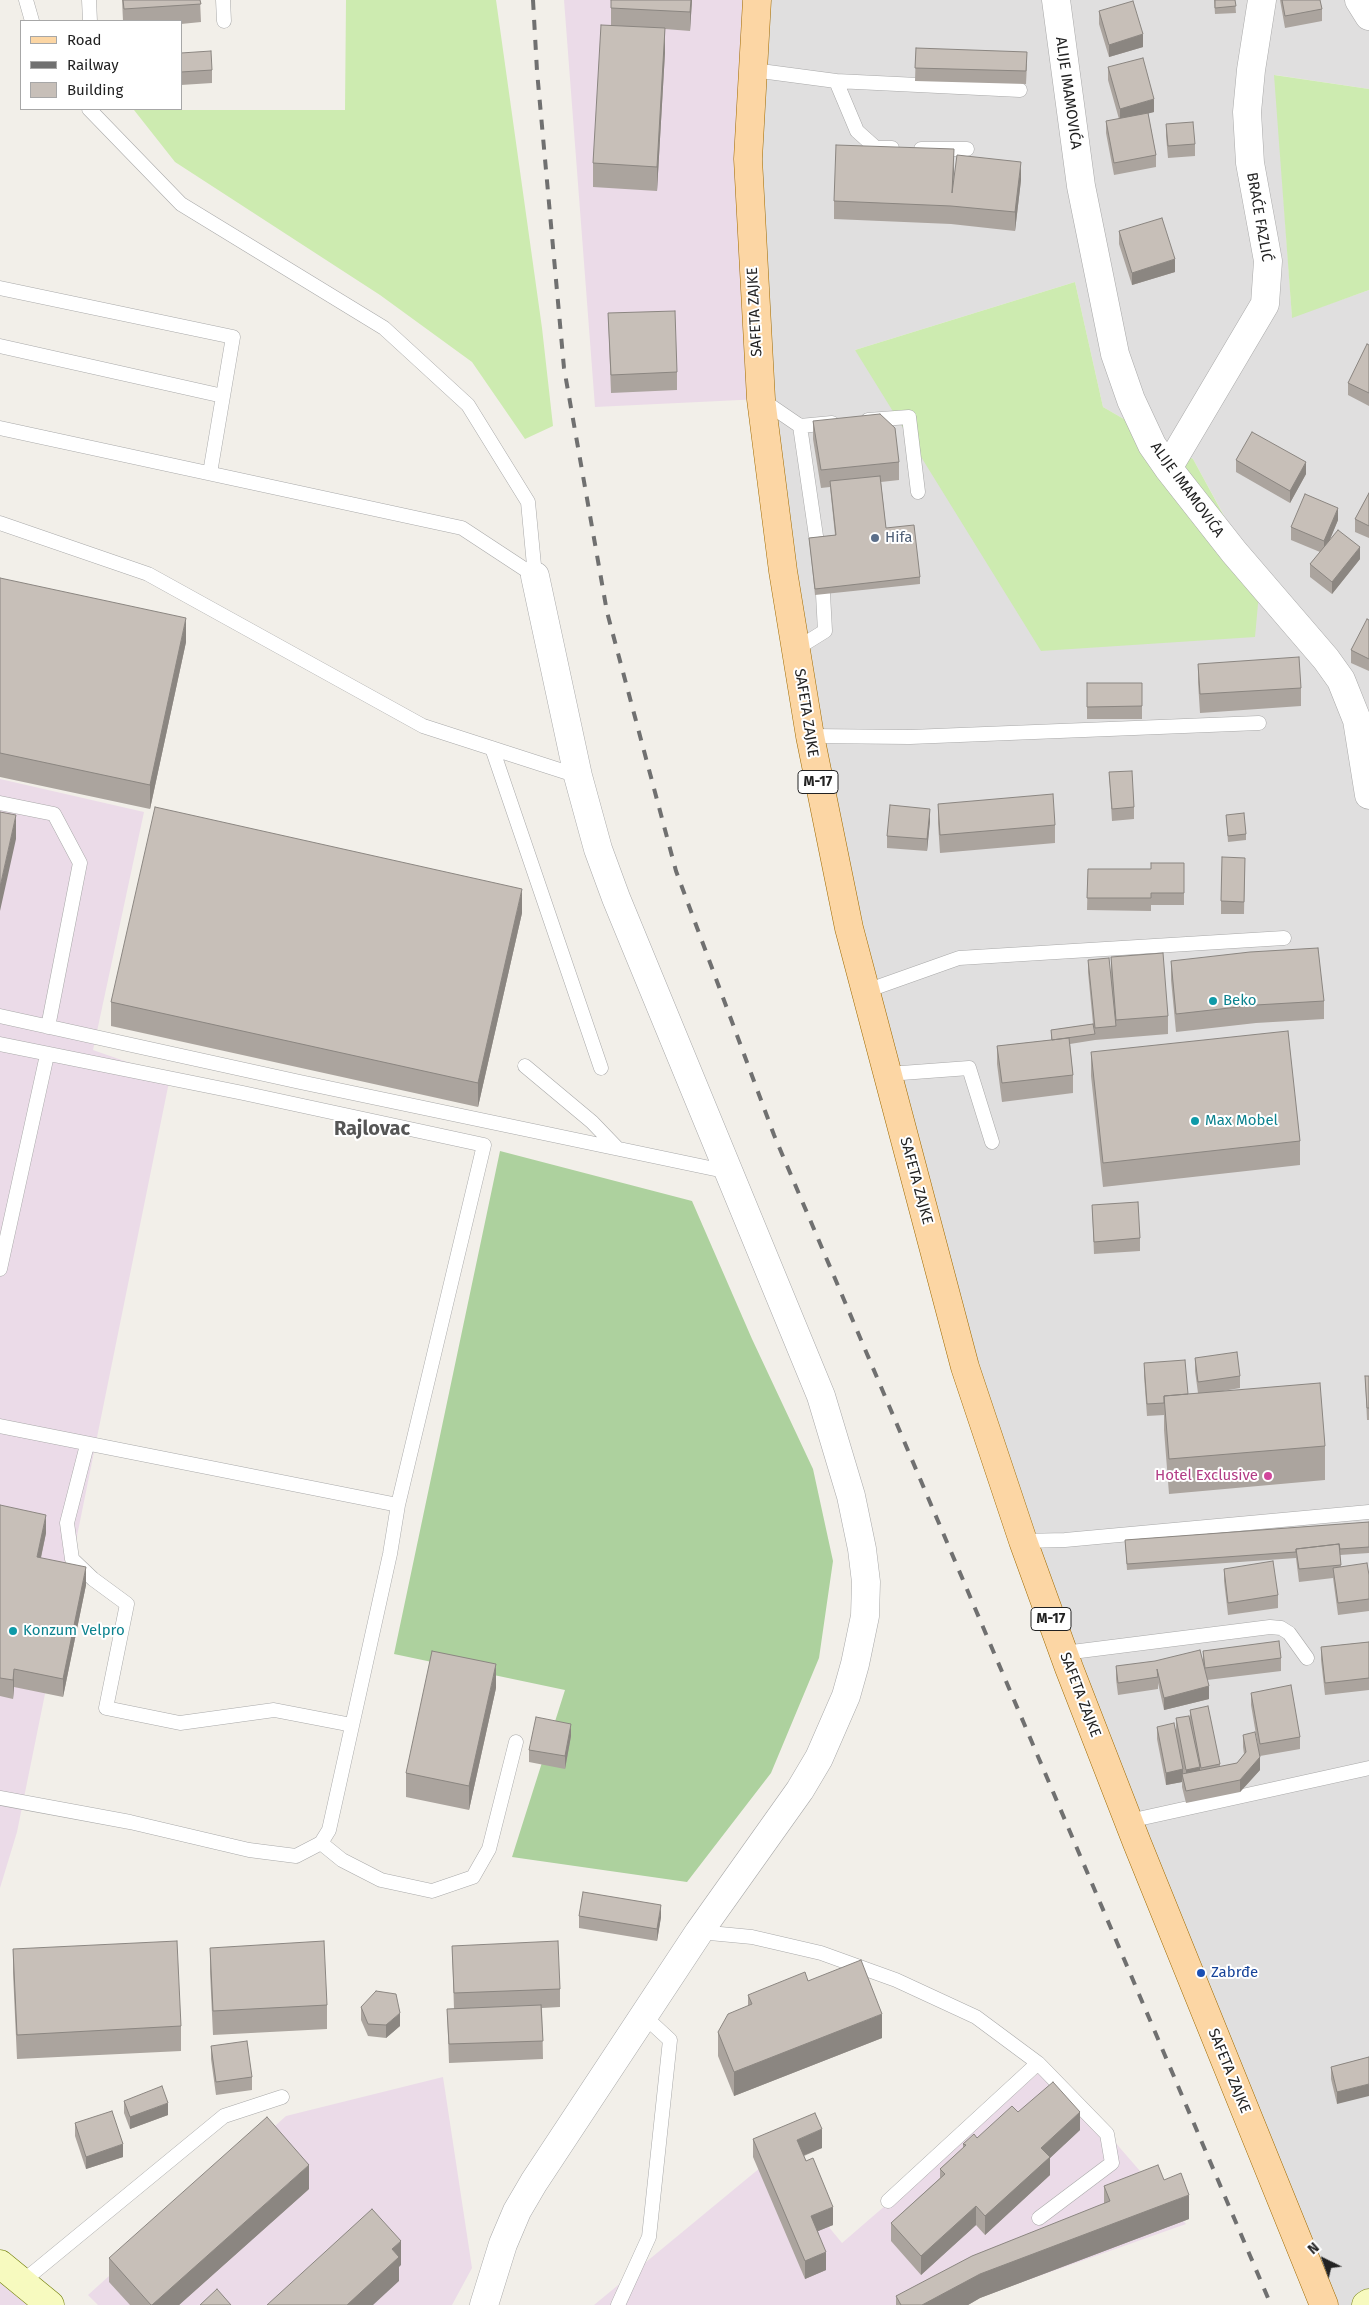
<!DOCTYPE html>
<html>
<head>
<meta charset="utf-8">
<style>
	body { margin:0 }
	#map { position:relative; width:1369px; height:2305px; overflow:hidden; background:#f2efe9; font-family:"Fira Sans",sans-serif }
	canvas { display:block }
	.legend { position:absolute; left:20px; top:20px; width:162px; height:90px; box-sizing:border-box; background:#fff; border:1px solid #a7a7a7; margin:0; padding:6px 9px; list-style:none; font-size:15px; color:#222 }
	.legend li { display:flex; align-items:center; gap:10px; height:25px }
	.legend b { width:25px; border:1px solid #a7a7a7 }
	.north { position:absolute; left:1299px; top:2235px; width:50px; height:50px; -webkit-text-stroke:4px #fff; paint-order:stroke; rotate:318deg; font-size:14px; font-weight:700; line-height:20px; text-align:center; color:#222 }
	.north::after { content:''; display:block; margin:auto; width:18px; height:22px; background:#222; clip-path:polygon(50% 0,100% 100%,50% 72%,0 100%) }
</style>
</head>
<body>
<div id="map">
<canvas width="1369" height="2305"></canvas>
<ul class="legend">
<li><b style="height:6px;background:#fcd6a4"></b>Road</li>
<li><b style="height:6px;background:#707070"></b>Railway</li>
<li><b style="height:14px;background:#c7bfb8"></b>Building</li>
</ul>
<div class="north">N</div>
</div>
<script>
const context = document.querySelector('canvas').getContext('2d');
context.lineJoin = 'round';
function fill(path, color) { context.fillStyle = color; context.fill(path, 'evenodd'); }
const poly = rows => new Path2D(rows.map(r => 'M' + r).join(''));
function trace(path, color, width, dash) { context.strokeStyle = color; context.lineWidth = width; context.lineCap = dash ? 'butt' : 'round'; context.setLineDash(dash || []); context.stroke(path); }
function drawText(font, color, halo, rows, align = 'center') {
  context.font = font + ' "Fira Sans",sans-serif'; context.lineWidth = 4; context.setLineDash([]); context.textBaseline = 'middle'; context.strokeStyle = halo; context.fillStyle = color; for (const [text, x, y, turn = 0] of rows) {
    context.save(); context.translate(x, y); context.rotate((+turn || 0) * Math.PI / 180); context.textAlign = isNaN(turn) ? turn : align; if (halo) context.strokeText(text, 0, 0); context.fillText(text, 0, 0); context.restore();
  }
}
const residential = poly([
	[758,0,1369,0,1369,89,1275,75,1292,317,1369,290,1369,2305,1315,2305,1030,1585,841,836,753,357],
	[1075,282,1103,407,1193,459,1260,581,1254,637,855,350]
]);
const industrial = poly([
	[564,0,759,0,761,399,595,407],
	[0,779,144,812,93,1050,170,1077,17,1832,0,1888],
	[1048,2065,1186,2224,957,2305,594,2305,772,2158,842,2243],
	[443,2077,472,2268,452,2305,98,2305,88,2295,286,2116],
	[0,2264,50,2305,0,2305]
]);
const grass = poly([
	[346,0,496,0,542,328,553,426,525,439,472,362,380,295,175,162,134,110,345,110],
	[1274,75,1369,89,1369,290,1292,318],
	[1075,282,1103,407,1193,459,1260,582,1255,637,1041,651,855,350]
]);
const forest = poly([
	[500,1151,692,1201,752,1339,813,1469,833,1561,819,1658,771,1773,687,1882,512,1857,565,1690,394,1654]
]);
const lane = poly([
	[26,0,32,21],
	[89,0,90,21],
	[223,0,224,21],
	[753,70,836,81,857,131,876,148,892,148],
	[836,81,1020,90],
	[89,109,181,204,384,328,468,405,528,502,535,576],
	[921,149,967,149],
	[0,288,233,337,210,473],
	[0,346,223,396],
	[762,400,800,426,817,543],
	[868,420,909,417,918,492],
	[800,426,832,423],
	[0,428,462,528,535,576],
	[0,523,148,574,423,726,578,776],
	[796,649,825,631,823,594],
	[810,736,910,737,1259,723],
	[492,748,601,1068],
	[0,803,54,814,80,863,48,1027],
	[866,991,959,958,1284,938],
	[0,1016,300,1082,729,1172],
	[0,1044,243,1093,484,1145,398,1505,390,1554,329,1830,321,1843,296,1856,249,1850,130,1822,0,1798],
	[525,1066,592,1122,617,1148],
	[888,1074,969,1068,992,1142],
	[0,1269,47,1055],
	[0,1426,398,1505],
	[87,1445,67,1523,72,1559,93,1579,127,1604,106,1708,180,1723,274,1710,352,1725],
	[1023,1541,1065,1540,1369,1512],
	[1064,1653,1270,1627,1281,1628,1289,1633,1307,1658],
	[1129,1821,1369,1768],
	[321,1843,342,1860,381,1880,432,1891,473,1877,489,1849,516,1742],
	[699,1932,752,1937,821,1953,896,1980,976,2017,1038,2063,1107,2134,1112,2163,1039,2218],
	[888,2201,1038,2063],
	[22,2282,224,2116,282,2097],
	[618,2305,649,2237,670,2040,644,2016]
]);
const street = poly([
	[1056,0,1081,186,1115,354,1131,400,1152,445,1168,468,1234,552,1326,659,1341,680,1357,720,1369,795],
	[1359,0,1369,16],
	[1168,468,1265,304,1268,261,1250,163,1247,112,1251,70,1262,0],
	[484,2305,503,2244,517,2211,534,2182,699,1932,800,1790,819,1758,846,1696,855,1664,865,1616,866,1582,862,1549,851,1496,821,1396,616,898,598,849,578,776,535,576]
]);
const secondary = poly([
	[0,2264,50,2305],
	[1366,2305,1369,2303]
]);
const primary = poly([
	[757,0,748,159,761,399,783,571,810,736,849,928,965,1367,1023,1541,1069,1668,1137,1843,1324,2305]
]);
const rail = poly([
	[533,0,537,71,564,368,607,612,676,871,774,1135,1271,2305]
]);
const wall = poly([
	[122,0,200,0,201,22,181,24,181,21,123,21],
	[692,0,690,31,665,29,665,52,657,191,593,187,593,163,611,25,611,8],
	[1214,0,1235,0,1236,13,1215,14],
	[1280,0,1320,0,1322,9,1322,21,1285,28],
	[1099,11,1143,47,1109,57,1099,24],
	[916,48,1027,64,1026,84,915,81],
	[181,53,212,70,212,83,181,85],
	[1108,67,1154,112,1148,113,1156,155,1156,167,1114,175,1106,133,1106,121,1119,119,1108,80],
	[1166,124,1195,144,1195,156,1168,158,1166,136],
	[954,168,953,183,1021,180,1015,231,951,224,834,219,834,201],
	[1119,231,1175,272,1132,285,1119,244],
	[608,313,677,372,677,390,611,393],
	[1369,345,1369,406,1348,395,1348,383],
	[813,421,899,462,899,480,881,482,886,528,920,577,920,584,815,595,809,538,835,535,830,487,821,488,813,439],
	[1236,460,1306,474,1290,503,1236,472],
	[1369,493,1369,538,1355,532,1355,519],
	[1338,520,1330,539,1360,559,1332,594,1310,577,1310,564,1320,552,1291,540,1291,527],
	[0,578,186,642,150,809,0,777],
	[1369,620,1369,671,1351,663,1351,650],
	[1198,664,1301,688,1301,706,1200,713,1198,682],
	[1087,683,1142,683,1142,719,1087,719],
	[1109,772,1134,807,1134,819,1112,821],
	[938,804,1055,825,1055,843,940,853,938,823],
	[1226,815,1246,834,1246,840,1228,842],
	[930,821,927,851,887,848,887,836],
	[1245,858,1244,914,1221,914,1221,901],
	[1184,863,1184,905,1151,905,1151,911,1087,910,1088,869,1151,869],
	[522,913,478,1107,111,1026,111,1002],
	[1111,957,1168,1016,1168,1034,1095,1040,1070,1044,1073,1075,1073,1093,1002,1102,997,1064,997,1046,1051,1040,1051,1030,1093,1024,1088,972,1088,960,1111,975],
	[1171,961,1324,1001,1324,1019,1256,1023,1176,1032,1171,980],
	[1091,1052,1300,1141,1300,1165,1103,1187,1091,1076],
	[1092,1205,1140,1238,1140,1251,1094,1254],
	[1195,1358,1240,1376,1240,1388,1223,1391,1325,1446,1325,1480,1169,1494,1164,1430,1164,1415,1147,1416,1144,1376,1144,1363,1188,1394,1198,1393,1195,1371],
	[1365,1376,1369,1376,1369,1420,1367,1420],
	[0,1505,46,1533,41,1558,86,1585,63,1697,14,1687,13,1699,0,1696],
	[1369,1522,1369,1553,1340,1555,1341,1567,1369,1575,1369,1611,1338,1615,1333,1578,1299,1582,1296,1558,1127,1570,1125,1540],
	[1224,1569,1278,1595,1278,1608,1228,1615,1224,1581],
	[1369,1642,1369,1690,1325,1695,1321,1660,1321,1647],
	[1203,1651,1281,1658,1281,1671,1207,1680,1209,1699,1164,1710,1158,1683,1158,1689,1118,1695,1116,1679,1116,1666,1203,1662],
	[496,1688,469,1810,406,1797,406,1773],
	[1251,1693,1300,1737,1300,1749,1260,1756,1260,1770,1240,1792,1186,1803,1182,1787,1182,1782,1166,1785,1157,1739,1157,1727,1176,1729,1176,1718,1190,1719,1190,1710,1220,1764,1220,1767,1237,1763,1244,1754,1243,1747,1243,1735,1258,1746,1251,1705],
	[571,1736,565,1769,529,1762,529,1750],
	[579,1916,661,1917,657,1941,579,1928],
	[452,1946,560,1989,560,2007,542,2008,543,2059,449,2063,447,2009,454,2009],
	[210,1948,327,2005,327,2029,213,2035,210,1972],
	[13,1949,181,2026,181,2051,17,2059,13,1973],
	[808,1981,882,2038,734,2096,718,2056,718,2032,748,2006,748,1995],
	[361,2007,400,2026,386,2038,368,2036,361,2020],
	[211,2046,252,2077,252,2090,216,2095,211,2059],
	[1369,2057,1337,2104,1331,2079,1331,2067],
	[124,2101,168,2115,130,2129,124,2113],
	[1018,2112,1080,2130,1050,2158,1050,2175,985,2235,976,2225,921,2275,891,2241,891,2223,940,2178,940,2169,963,2148,963,2144,977,2138],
	[75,2123,123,2157,86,2169,75,2136],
	[753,2139,822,2148,804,2156,833,2225,818,2231,826,2270,805,2279,753,2157],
	[1164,2180,1189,2219,980,2298,968,2305,896,2305,896,2296,1104,2204,1104,2186],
	[309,2189,179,2305,130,2305,109,2282,109,2258]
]);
const shadedWall = poly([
	[691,0,692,0,690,31,690,12],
	[665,28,665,52,657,191,657,167],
	[1143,34,1143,47,1109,57,1109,45],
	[1154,99,1154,112,1120,121,1120,109],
	[954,149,954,168,952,206,952,193],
	[1021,162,1021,180,1015,231,1015,212],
	[1175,259,1175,272,1132,285,1132,273],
	[1306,462,1306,474,1290,503,1290,491],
	[1338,508,1338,520,1324,554,1324,541],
	[1360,547,1360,559,1332,594,1332,582],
	[186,618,186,642,150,809,150,785],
	[930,809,930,821,927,851,927,839],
	[16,815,16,839,0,911,0,887],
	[522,889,522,913,478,1107,478,1083],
	[46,1515,46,1533,37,1575,37,1557],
	[86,1567,86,1585,63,1697,63,1679],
	[496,1664,496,1688,469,1810,469,1786],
	[14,1669,14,1687,13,1699,13,1680],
	[1209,1686,1209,1699,1164,1710,1164,1698],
	[571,1724,571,1736,565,1769,565,1756],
	[1260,1757,1260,1770,1240,1792,1240,1780],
	[1200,1767,1200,1779,1186,1782,1186,1770],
	[1183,1769,1183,1781,1182,1774,1182,1782,1166,1785,1166,1773],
	[661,1905,661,1917,657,1941,657,1929],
	[400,2013,400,2026,386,2038,386,2025],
	[882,2014,882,2038,734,2096,734,2072],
	[1369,2084,1369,2096,1337,2104,1337,2092],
	[168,2103,168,2115,130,2129,130,2117],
	[1080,2112,1080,2130,1050,2158,1050,2175,985,2235,985,2216,1041,2148],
	[822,2129,822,2148,797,2158,797,2140],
	[123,2144,123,2157,86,2169,86,2157],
	[309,2165,309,2189,179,2305,152,2305],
	[1189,2195,1189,2219,980,2298,968,2305,922,2305,980,2274],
	[976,2206,976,2225,921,2275,921,2256],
	[833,2207,833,2225,811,2234,811,2216],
	[401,2241,401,2265,399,2267,399,2281,373,2305,347,2305,392,2249],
	[826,2252,826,2270,805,2279,805,2261]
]);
const building = poly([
	[123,0,200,0,201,4,124,9,123,0],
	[611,0,691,0,690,12,611,8,611,0],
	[1215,0,1235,0,1236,6,1215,8,1215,0],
	[1282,0,1320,0,1322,9,1285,16,1282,0],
	[1133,1,1143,34,1109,45,1099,11,1133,1],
	[601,25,665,28,657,167,593,163,601,25],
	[916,48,1027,52,1026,71,915,68,916,48],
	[211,51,212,70,181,72,181,53,211,51],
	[1143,58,1154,99,1120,109,1108,67,1143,58],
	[1148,113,1156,155,1114,163,1106,121,1148,113],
	[1193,122,1195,144,1168,146,1166,124,1193,122],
	[836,145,954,149,952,193,957,155,1021,162,1015,212,951,206,834,201,836,145],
	[1162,218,1175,259,1132,273,1119,231,1162,218],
	[675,311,677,372,611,375,608,313,675,311],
	[1367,344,1369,345,1369,393,1348,383,1367,344],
	[880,414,895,428,899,462,821,470,813,421,880,414],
	[1252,432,1306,462,1290,491,1236,460,1252,432],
	[880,476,886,528,914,525,920,577,815,589,809,538,836,535,830,481,880,476],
	[1369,493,1369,526,1355,519,1369,493],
	[1305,494,1338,508,1324,541,1291,527,1305,494],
	[1338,530,1360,547,1332,582,1310,564,1338,530],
	[0,578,186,618,150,785,0,753,0,578],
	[1367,619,1369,620,1369,659,1351,650,1367,619],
	[1299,657,1301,688,1200,694,1198,664,1299,657],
	[1087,683,1142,683,1142,706,1087,707,1087,683],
	[1132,771,1134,807,1112,809,1109,772,1132,771],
	[1053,794,1055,825,940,835,938,804,1053,794],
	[890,805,930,809,927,839,887,836,890,805],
	[155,807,522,889,478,1083,111,1002,155,807],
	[0,812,16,815,0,887,0,812],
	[1244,813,1246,834,1228,836,1226,815,1244,813],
	[1222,857,1245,858,1244,902,1221,901,1222,857],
	[1151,863,1184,863,1184,893,1151,893,1151,898,1087,898,1088,869,1151,869,1151,863],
	[1318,948,1324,1001,1256,1005,1176,1014,1171,961,1250,952,1318,948],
	[1163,953,1168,1016,1116,1020,1111,957,1163,953],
	[1109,958,1116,1026,1095,1028,1088,960,1109,958],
	[1093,1024,1095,1034,1052,1040,1051,1030,1093,1024],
	[1288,1031,1300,1141,1103,1163,1091,1052,1288,1031],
	[1069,1038,1073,1075,1002,1083,997,1046,1069,1038],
	[1138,1202,1140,1238,1094,1242,1092,1205,1138,1202],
	[1237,1352,1240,1376,1198,1382,1195,1358,1237,1352],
	[1185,1360,1188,1394,1164,1396,1164,1403,1147,1404,1144,1363,1185,1360],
	[1365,1376,1369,1376,1369,1408,1367,1408,1365,1376],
	[1320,1383,1325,1446,1169,1459,1164,1396,1320,1383],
	[0,1505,46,1515,37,1557,86,1567,63,1679,14,1669,13,1680,0,1678,0,1505],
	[1369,1522,1369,1547,1340,1549,1339,1544,1296,1549,1296,1552,1127,1564,1125,1540,1369,1522],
	[1339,1544,1341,1565,1299,1569,1296,1549,1339,1544],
	[1273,1561,1278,1595,1228,1603,1224,1569,1273,1561],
	[1367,1563,1369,1575,1369,1599,1338,1603,1333,1568,1367,1563],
	[1279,1641,1281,1658,1205,1668,1203,1651,1279,1641],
	[1369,1642,1369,1678,1325,1683,1321,1647,1369,1642],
	[1200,1650,1209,1686,1164,1698,1157,1669,1158,1677,1118,1683,1116,1666,1155,1661,1200,1650],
	[432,1651,496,1664,469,1786,406,1773,432,1651],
	[1291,1685,1300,1737,1260,1744,1251,1693,1291,1685],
	[1208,1706,1220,1764,1201,1768,1190,1710,1208,1706],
	[1189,1716,1200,1767,1186,1770,1176,1718,1189,1716],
	[536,1717,571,1724,565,1756,529,1750,536,1717],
	[1174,1723,1183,1769,1166,1773,1157,1727,1174,1723],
	[1255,1732,1260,1757,1240,1780,1186,1791,1182,1774,1237,1763,1246,1752,1243,1735,1255,1732],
	[583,1892,661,1905,657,1929,579,1916,583,1892],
	[177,1941,181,2026,17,2035,13,1949,177,1941],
	[324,1941,327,2005,213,2011,210,1948,324,1941],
	[558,1941,560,1989,454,1993,452,1946,558,1941],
	[861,1960,882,2014,734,2072,718,2032,728,2014,752,2004,748,1995,805,1972,808,1981,861,1960],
	[376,1991,396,1994,400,2013,386,2025,368,2024,361,2007,376,1991],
	[541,2005,543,2041,449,2044,447,2009,541,2005],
	[247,2041,252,2077,216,2082,211,2046,247,2041],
	[1369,2057,1369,2084,1337,2092,1331,2067,1369,2057],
	[1053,2082,1080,2112,1041,2148,1050,2157,985,2216,976,2206,921,2256,891,2223,945,2174,940,2169,966,2145,963,2144,974,2134,977,2138,1012,2106,1018,2112,1053,2082],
	[162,2086,168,2103,130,2117,124,2101,162,2086],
	[112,2111,123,2144,86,2157,75,2123,112,2111],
	[815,2113,822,2129,797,2140,806,2161,813,2158,833,2207,811,2216,826,2252,805,2261,753,2139,815,2113],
	[267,2117,309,2165,152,2305,151,2305,109,2258,267,2117],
	[1158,2165,1164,2180,1181,2173,1189,2195,980,2274,922,2305,901,2305,896,2296,972,2256,1110,2201,1104,2186,1158,2165],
	[372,2209,401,2241,392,2249,399,2257,347,2305,267,2305,372,2209],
	[217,2289,231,2305,200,2305,217,2289]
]);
const markers = [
	[875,538,5,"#5c6f8a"],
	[1213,1001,5,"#0f9aa8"],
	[1195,1121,5,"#0f9aa8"],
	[1268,1476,5,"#d1479c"],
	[13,1631,5,"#0f9aa8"],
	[1201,1973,5,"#1a4fb4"]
];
const shields = [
	[818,782,40],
	[1051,1619,40]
];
const shieldNames = [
	["M-17",818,782],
	["M-17",1051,1619]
];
const streetNames = [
	["ALIJE IMAMOVIĆA",1068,93,82],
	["BRAĆE FAZLIĆ",1259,217,80],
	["SAFETA ZAJKE",755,312,-93],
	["ALIJE IMAMOVIĆA",1187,490,54],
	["SAFETA ZAJKE",806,713,81],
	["SAFETA ZAJKE",916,1181,75],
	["SAFETA ZAJKE",1080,1695,69],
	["SAFETA ZAJKE",1229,2071,68]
];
const serviceNames = [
	["Hifa",885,538]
];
const cultureNames = [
	["Beko",1223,1001],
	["Max Mobel",1205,1121],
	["Konzum Velpro",23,1631]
];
const hotelNames = [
	["Hotel Exclusive",1258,1476]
];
const transitNames = [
	["Zabrđe",1211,1973]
];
const districtNames = [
	["Rajlovac",372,1129]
];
fill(residential, '#e0dfdf');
fill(industrial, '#ebdbe8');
fill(grass, '#cdebb0');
fill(forest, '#add19e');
trace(lane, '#a9a9a9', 15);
trace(street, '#a9a9a9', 29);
trace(secondary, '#707d05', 29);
trace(primary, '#a06b00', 29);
trace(lane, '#fff', 14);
trace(street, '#fff', 28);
trace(secondary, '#f7fabf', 28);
trace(primary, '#fcd6a4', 28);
trace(rail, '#707070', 4, [10, 10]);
fill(wall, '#aba49e');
fill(shadedWall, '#8b8681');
fill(building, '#c7bfb8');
trace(building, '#8b8681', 1);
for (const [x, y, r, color] of markers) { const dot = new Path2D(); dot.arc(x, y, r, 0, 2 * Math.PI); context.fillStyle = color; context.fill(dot); trace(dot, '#fff', 2); }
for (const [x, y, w] of shields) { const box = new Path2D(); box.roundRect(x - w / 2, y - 11.5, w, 23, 4); context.fillStyle = '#fff'; context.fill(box); trace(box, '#222', 1); }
drawText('bold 14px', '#222', null, shieldNames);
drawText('15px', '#222', '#fff', streetNames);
drawText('15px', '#4e5e75', '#fff', serviceNames, 'left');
drawText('15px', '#0d838f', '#fff', cultureNames, 'left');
drawText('15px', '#b23c85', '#fff', hotelNames, 'right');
drawText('15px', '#164399', '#fff', transitNames, 'left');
drawText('bold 20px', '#555', '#fff', districtNames);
</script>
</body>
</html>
